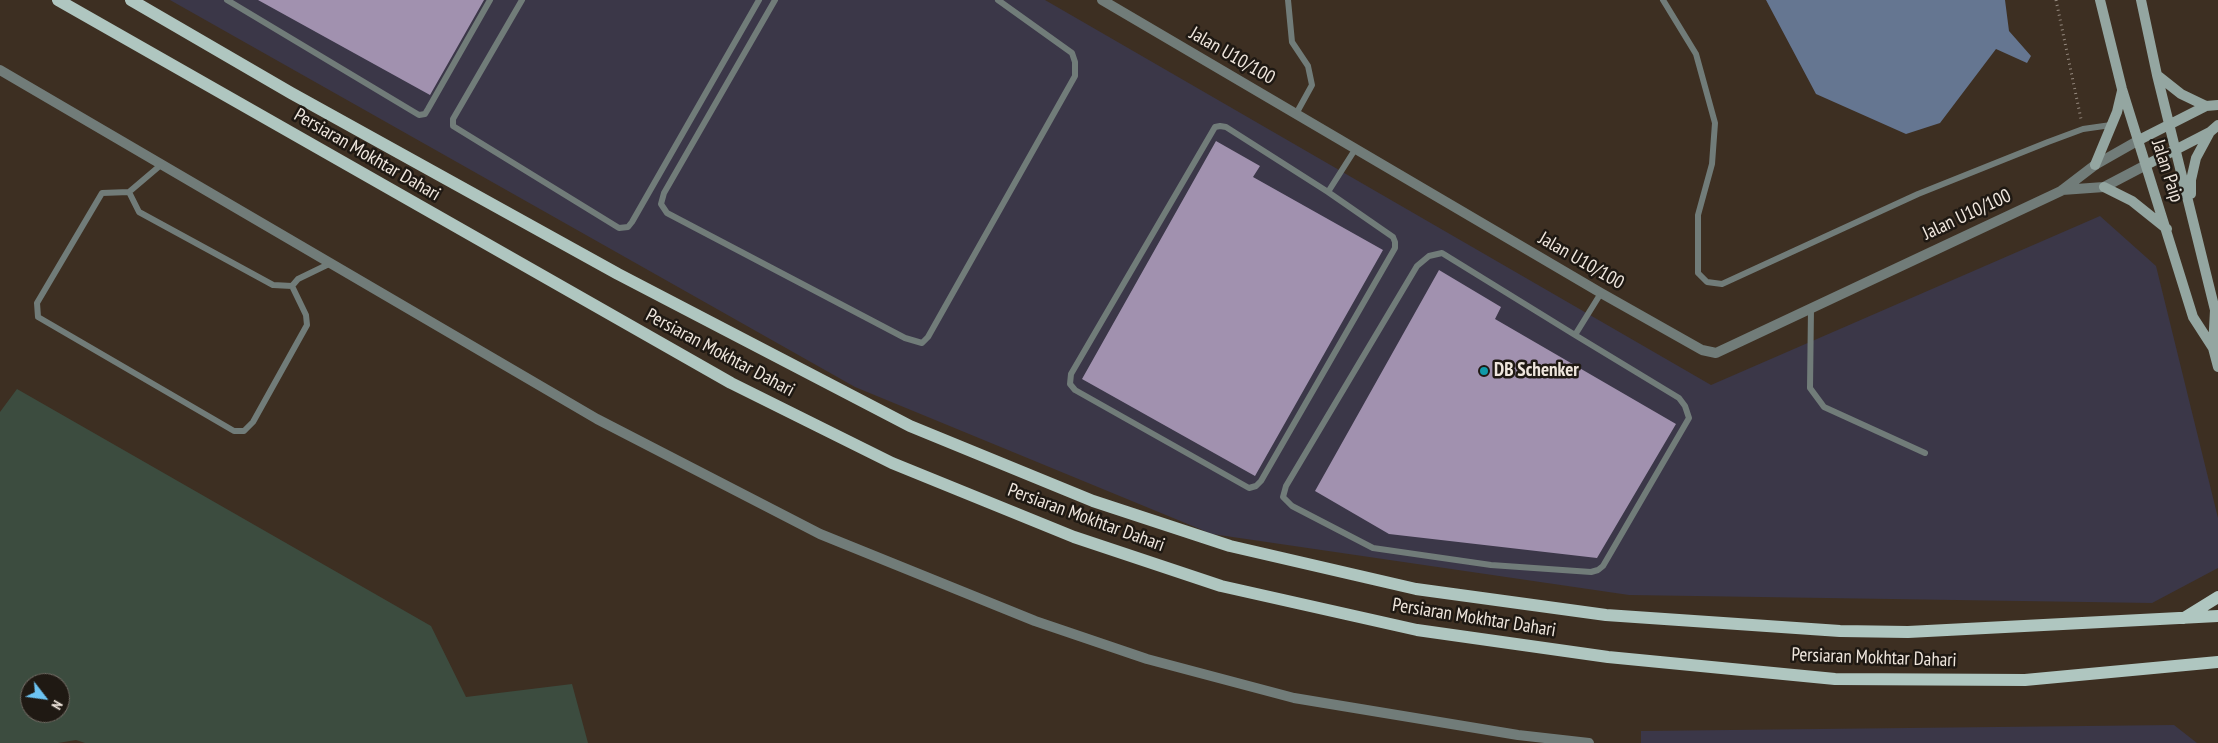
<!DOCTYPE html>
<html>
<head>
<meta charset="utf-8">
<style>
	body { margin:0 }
	#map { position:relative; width:2218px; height:743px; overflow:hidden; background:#3d2f22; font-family:"PT Sans Narrow",sans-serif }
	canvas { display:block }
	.north { position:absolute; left:20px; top:673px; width:50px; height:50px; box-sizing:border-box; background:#1f1913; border:1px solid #726b64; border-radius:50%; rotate:120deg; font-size:14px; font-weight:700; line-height:20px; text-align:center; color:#efe6dd }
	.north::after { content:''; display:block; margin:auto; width:18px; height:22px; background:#6cc3f2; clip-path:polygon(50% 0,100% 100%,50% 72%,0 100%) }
</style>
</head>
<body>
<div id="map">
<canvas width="2218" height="743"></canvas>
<div class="north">N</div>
</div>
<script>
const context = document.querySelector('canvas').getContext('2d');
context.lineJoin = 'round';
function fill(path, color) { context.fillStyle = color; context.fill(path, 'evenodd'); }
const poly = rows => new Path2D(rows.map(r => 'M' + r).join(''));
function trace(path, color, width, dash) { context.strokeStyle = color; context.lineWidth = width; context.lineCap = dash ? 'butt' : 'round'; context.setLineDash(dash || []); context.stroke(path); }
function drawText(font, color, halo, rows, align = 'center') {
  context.font = font + ' "PT Sans Narrow",sans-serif'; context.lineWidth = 5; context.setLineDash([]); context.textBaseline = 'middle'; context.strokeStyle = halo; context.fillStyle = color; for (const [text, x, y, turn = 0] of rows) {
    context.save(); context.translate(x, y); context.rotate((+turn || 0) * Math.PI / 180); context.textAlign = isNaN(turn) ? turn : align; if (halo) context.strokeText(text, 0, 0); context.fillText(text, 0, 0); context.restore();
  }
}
const industrial = poly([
	[170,0,1045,0,1711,385,2100,216,2156,266,2218,518,2218,568,2152,603,1629,595,1212,534,855,387],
	[2174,725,2197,743,1641,743,1641,731]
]);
const green = poly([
	[17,389,431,626,466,697,572,684,588,743,85,743,76,740,58,743,0,743,0,412],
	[30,683,60,683,60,713,30,713]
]);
const water = poly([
	[1766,0,2005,0,2009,31,2031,56,2027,63,1996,49,1940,123,1906,134,1816,94]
]);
const building = poly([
	[258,0,484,0,430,95],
	[1216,141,1260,166,1253,177,1383,250,1255,476,1082,379],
	[1439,270,1501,307,1495,319,1676,424,1597,558,1389,534,1315,491]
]);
const path = poly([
	[2056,0,2081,119]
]);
const lane = poly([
	[227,0,419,115,425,114,428,109,490,0],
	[522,0,453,119,453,126,619,228,628,227,632,222,759,0],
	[775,0,664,193,661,204,667,213,905,338,922,343,928,337,1075,76,1075,62,1072,53,998,0],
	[1288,0,1292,42,1308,66,1312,85,1296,114],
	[1663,0,1696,54,1715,123,1712,164,1698,215,1698,273,1707,282,1722,284,1918,194,2048,142,2083,129,2111,125],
	[1220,126,1226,127,1328,192,1393,237,1395,242,1395,248,1261,481,1256,486,1249,488,1075,390,1070,384,1071,374,1215,127,1220,126],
	[162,164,129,192,102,193,37,303,38,317,234,431,244,431,253,422,307,325,306,315,292,286,298,279,331,263],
	[129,192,139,212,273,285,292,286],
	[1328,192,1356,148],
	[1811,309,1810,388,1824,407,1925,453],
	[1575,335,1442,253,1429,256,1417,266,1286,486,1283,497,1292,506,1373,548,1491,565,1591,572,1598,570,1603,566,1689,418,1685,406,1679,398,1575,335,1601,293]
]);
const street = poly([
	[1102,0,1601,293,1702,350,1716,353,2061,191,2095,165,2139,140],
	[0,70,597,419,820,534,1035,621,1147,659,1294,698,1518,735,1589,743],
	[2062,190,2104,187,2146,165]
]);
const secondary = poly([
	[2100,0,2122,89,2193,317,2213,348],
	[2141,0,2157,75,2215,310,2213,348,2218,367],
	[2157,75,2181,94,2206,106],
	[2139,140,2206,106,2218,105],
	[2095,165,2117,112,2122,91],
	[2146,165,2210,132,2218,125],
	[2104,187,2132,201,2167,229],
	[2191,194,2191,180,2196,158,2210,132]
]);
const primary = poly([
	[58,0,731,383,892,463,1074,537,1221,586,1417,630,1608,657,1835,679,2025,680,2218,662],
	[131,0,291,93,618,274,910,426,1093,501,1230,546,1416,589,1606,615,1840,631,1908,632,2218,616],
	[2184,618,2218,597]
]);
const markers = [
	[1484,371,5,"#0f9aa8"]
];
const streetNames = [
	["Jalan U10/100",1232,56,30],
	["Persiaran Mokhtar Dahari",367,155,30],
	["Jalan Paip",2167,171,72],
	["Jalan U10/100",1967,215,-25],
	["Jalan U10/100",1581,261,30],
	["Persiaran Mokhtar Dahari",720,353,28],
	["Persiaran Mokhtar Dahari",1086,518,20],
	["Persiaran Mokhtar Dahari",1474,618,9],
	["Persiaran Mokhtar Dahari",1874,658,2]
];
const poiNames = [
	["DB Schenker",1494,371]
];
fill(industrial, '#3b3748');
fill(green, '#3c4c3f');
fill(water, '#657691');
fill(building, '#a191af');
trace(path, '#968a7f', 3, [1, 4]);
trace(lane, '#717c79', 6);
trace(street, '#717c79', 10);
trace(secondary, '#94a6a1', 10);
trace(primary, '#afc6c0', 12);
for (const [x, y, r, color] of markers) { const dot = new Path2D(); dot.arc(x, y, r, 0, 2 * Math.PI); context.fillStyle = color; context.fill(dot); trace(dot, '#1f1913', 2); }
drawText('19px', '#efe6dd', '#1f1913', streetNames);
drawText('bold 19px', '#efe6dd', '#1f1913', poiNames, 'left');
</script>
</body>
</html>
